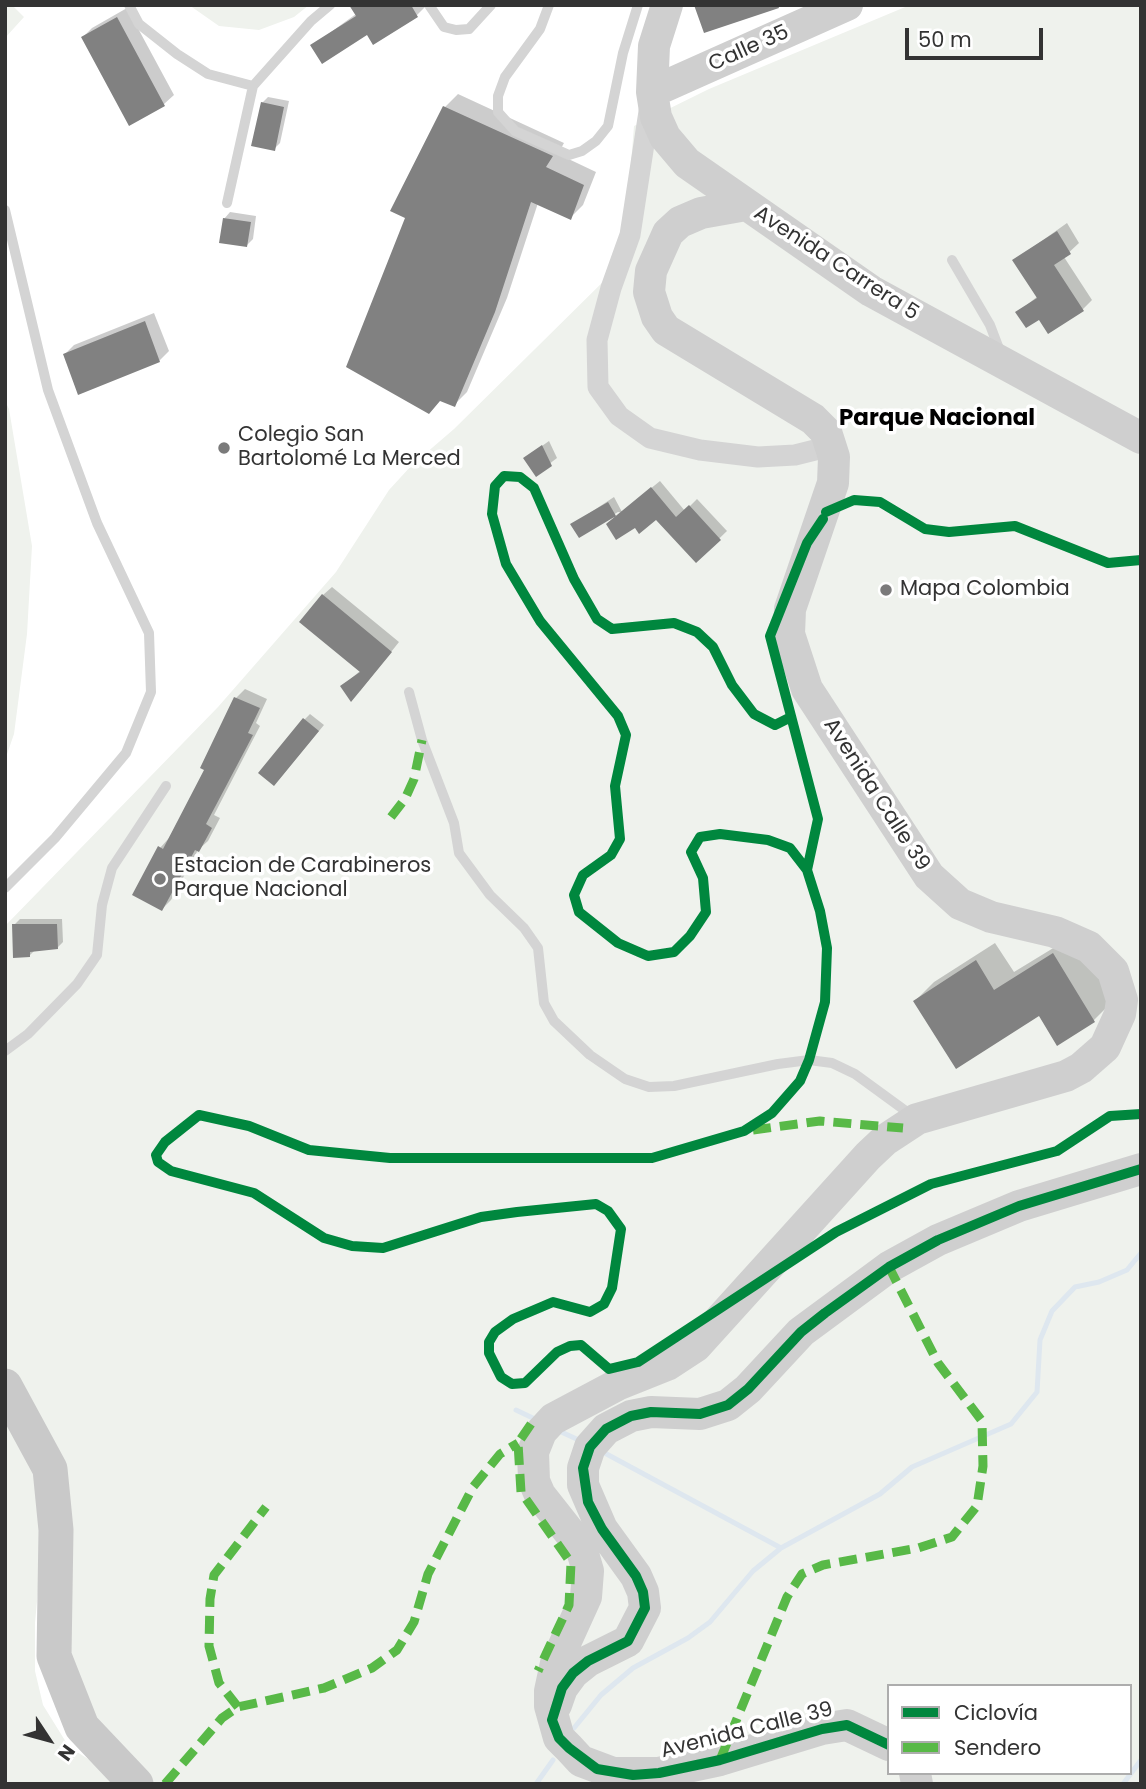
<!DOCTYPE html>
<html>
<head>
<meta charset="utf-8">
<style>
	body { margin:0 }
	#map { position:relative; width:1146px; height:1789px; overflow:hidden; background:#fff; font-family:Poppins,sans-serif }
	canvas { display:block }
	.frame { position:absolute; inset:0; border:7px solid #333; pointer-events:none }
	.legend { position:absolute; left:887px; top:1684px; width:245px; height:91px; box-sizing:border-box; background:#fff; border:2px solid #adadad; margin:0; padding:9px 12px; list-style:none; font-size:21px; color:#333 }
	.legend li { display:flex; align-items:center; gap:14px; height:35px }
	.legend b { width:35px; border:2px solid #adadad }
	.north { position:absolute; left:14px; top:1705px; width:70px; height:70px; -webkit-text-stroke:5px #fff; paint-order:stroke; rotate:126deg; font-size:19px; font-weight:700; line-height:28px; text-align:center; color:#333 }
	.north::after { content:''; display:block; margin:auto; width:24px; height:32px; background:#333; clip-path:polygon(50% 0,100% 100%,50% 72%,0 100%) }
	.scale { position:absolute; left:905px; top:28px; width:138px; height:32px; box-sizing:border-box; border:4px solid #333; border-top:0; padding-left:9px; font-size:21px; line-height:24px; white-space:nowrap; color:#333; -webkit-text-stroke:5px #fff; paint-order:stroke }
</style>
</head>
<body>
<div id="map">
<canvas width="1146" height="1789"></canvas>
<div class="frame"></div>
<ul class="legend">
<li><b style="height:9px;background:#00873e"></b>Ciclovía</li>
<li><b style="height:9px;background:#58b947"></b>Sendero</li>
</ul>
<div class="north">N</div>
<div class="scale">50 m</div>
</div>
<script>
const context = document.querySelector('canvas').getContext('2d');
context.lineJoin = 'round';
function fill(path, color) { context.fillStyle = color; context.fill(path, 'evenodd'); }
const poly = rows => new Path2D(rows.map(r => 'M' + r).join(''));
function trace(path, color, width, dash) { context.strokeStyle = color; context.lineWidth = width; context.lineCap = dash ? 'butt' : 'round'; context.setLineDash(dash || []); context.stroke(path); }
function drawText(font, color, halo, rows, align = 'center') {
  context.font = font + ' Poppins,sans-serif'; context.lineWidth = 7; context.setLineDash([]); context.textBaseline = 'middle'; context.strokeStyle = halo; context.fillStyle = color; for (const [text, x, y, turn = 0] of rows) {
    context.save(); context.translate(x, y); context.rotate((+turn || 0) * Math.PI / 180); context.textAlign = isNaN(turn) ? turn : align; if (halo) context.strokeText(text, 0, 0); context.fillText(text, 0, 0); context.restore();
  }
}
const green = poly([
	[5,5,12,5,24,17,5,38],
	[189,5,309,5,294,17,259,30,219,26],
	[910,5,1141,5,1141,1784,148,1784,78,1699,62,1644,65,1530,5,1379,5,926,218,707,336,572,389,490,411,466,454,429,616,269,627,213,634,126,709,89],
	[889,1686,1130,1686,1130,1773,889,1773],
	[5,401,9,409,32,546,27,634,14,734,5,760],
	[5,1394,39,1464,41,1558,35,1623,35,1671,43,1705,69,1747,93,1762,115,1784,5,1784]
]);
const shadow = poly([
	[351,5,424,5,425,7,417,15,368,33,313,45,356,14],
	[127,8,174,95,164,104,129,123,83,37,92,28],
	[458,94,564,143,558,154,596,172,583,205,570,218,538,203,507,298,467,392,454,405,408,217,392,210,445,107],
	[268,97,289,101,280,143,274,149,262,103],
	[230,212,256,216,253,239,247,245,224,219],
	[1067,223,1079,243,1064,257,1092,300,1082,310,1039,317,1018,312,1038,296,1015,260],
	[154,313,169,351,159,361,65,354,74,345],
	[549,441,557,458,536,474,525,458],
	[660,481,685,511,697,499,727,531,696,561,656,517,618,512,579,535,573,524,614,497,622,512],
	[332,587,399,642,360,691,342,686,360,671,323,595],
	[245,689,267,699,256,723,260,726,214,815,220,818,208,841,198,850,171,900,162,909,160,848,169,838,207,769,236,698],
	[310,714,324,725,280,778,304,720],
	[20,919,62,919,63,942,57,948,36,949,29,956,14,925],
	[1073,936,1113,1001,1094,1020,1057,1043,1040,1014,915,1001,934,982,995,943,1014,972]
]);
const stream = poly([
	[516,1410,539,1421],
	[557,1430,583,1442],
	[601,1451,781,1548],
	[574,1728,601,1695,633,1668,688,1638,710,1622,753,1571,781,1548,880,1494,912,1467,1011,1424,1037,1392,1040,1340,1052,1311,1075,1287,1099,1282,1127,1270,1141,1253],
	[536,1784,553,1760],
	[1123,1784,1141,1760]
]);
const building = poly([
	[349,5,411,5,418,17,373,45,367,35,322,64,310,45,356,16],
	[694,5,778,5,779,8,704,33],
	[117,17,165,106,129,126,81,37],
	[261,102,284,107,275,151,251,146],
	[443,106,553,156,546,167,584,185,571,220,531,202,495,312,455,407,440,401,429,414,346,367,405,218,390,211],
	[223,218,251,222,247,247,219,243],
	[1057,231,1071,254,1054,265,1084,311,1048,334,1039,320,1026,328,1015,312,1037,298,1012,260],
	[145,321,160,362,78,395,63,354],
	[542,445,552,466,536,477,523,458],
	[651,487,676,517,689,505,721,540,696,563,656,520,639,534,635,528,616,540,606,524],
	[608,502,616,516,579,538,570,524],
	[322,594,392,652,351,702,340,686,360,672,299,622],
	[234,697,260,708,248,733,253,735,206,824,212,828,199,852,195,850,162,911,132,895,158,846,163,849,204,770,200,768],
	[303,718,319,731,274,786,258,773],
	[12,924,57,924,58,949,30,952,30,957,13,958],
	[1053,953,1095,1022,1057,1046,1039,1016,956,1069,913,1001,976,960,994,990]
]);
const lane = poly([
	[129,5,139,24,177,54,208,74,253,86,311,21,330,5],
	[429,5,444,27,456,30,469,29,491,5],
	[549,5,540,29,505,77,498,96,498,112,515,131,569,155,582,151,596,141,608,126,623,53,638,5],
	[227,203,253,86],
	[5,210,48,390,97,523,149,633,151,692,126,753,55,838,5,888],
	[952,260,990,325,1001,354],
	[409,692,422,740,454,823,459,853,490,895,524,928,538,948,544,1003,554,1021,590,1055,625,1079,649,1087,674,1086,778,1064,809,1060,832,1063,855,1074,914,1117],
	[5,1051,28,1034,77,984,97,955,102,905,112,868,166,786]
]);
const street = poly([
	[650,105,630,235,611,288,597,340,598,387,619,416,650,438,700,450,758,457,795,455,831,446]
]);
const secondary = poly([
	[667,5,654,46,652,92,656,117,665,137,687,163,871,291,1141,438],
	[652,92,847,5],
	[746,205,701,213,680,222,668,233,651,271,649,292,657,317,666,330,813,419,826,432,834,457,833,483,790,609,789,634,807,689,929,876,960,904,991,917,1055,932,1089,947,1113,971,1122,1000,1120,1014,1105,1047,1081,1068,1066,1076,917,1119,885,1140,868,1156,696,1346,667,1365,617,1385,553,1419,541,1432,533,1452,534,1481,540,1495,581,1547,588,1571,586,1597,556,1663,550,1691,550,1706,559,1738,569,1748,581,1761,613,1773,659,1773,720,1760,822,1729,847,1725,889,1745],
	[556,1705,562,1688,573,1673,588,1661,628,1641,645,1608,643,1592,636,1576,602,1529,583,1485,583,1468,590,1447,606,1429,631,1416,651,1412,700,1414,728,1405,748,1389,801,1332,889,1267,938,1240,1019,1206,1141,1169],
	[915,1773,917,1784]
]);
const primary = poly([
	[5,1386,50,1469,56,1530,54,1656,82,1727,136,1784]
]);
const quiet = poly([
	[391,817,405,799,414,779,422,740],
	[753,1130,820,1121,903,1128],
	[531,1424,518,1443,521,1492,571,1563,569,1605,538,1671],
	[238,1707,219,1683,209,1646,210,1599,214,1575,266,1507],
	[720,1760,787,1597,802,1574,823,1565,918,1548,952,1537,977,1506,983,1466,982,1421,938,1363,889,1267],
	[165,1784,222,1718,238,1707,324,1688,372,1668,397,1650,414,1622,428,1574,473,1487,500,1454,518,1443]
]);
const cycleway = poly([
	[826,512,854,500,880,502,925,529,949,532,1015,526,1108,563,1141,560],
	[791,717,775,725,754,714,732,685,713,647,697,632,674,623,612,629,597,619,574,579,534,488,520,477,504,476,495,486,492,514,506,564,540,621,618,716,626,735,615,786,620,839,611,855,583,875,574,895,579,912,618,943,648,956,674,952,690,936,706,912,703,878,691,852,700,837,720,834,768,840,790,848,807,870,820,911,827,948,825,1002,809,1060,800,1081,772,1113,744,1131,652,1158,390,1158,309,1150,249,1126,199,1115,165,1142,156,1155,158,1162,171,1171,254,1193,324,1238,352,1246,383,1248,481,1217,517,1212,596,1204,608,1211,621,1229,612,1288,604,1304,590,1312,553,1302,513,1319,495,1332,489,1342,489,1353,501,1377,512,1384,525,1383,557,1352,570,1346,581,1345,609,1369,638,1362,836,1232,931,1184,1057,1151,1110,1116,1141,1114],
	[807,870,818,819,770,636,807,543,823,519],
	[889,1745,847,1725,822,1729,720,1760,659,1773,633,1775,597,1769,569,1748,559,1738,552,1720,562,1688,573,1673,588,1661,628,1641,645,1608,643,1592,636,1576,602,1529,588,1502,583,1468,590,1447,606,1429,631,1416,651,1412,700,1414,728,1405,748,1389,801,1332,825,1313,889,1267,938,1240,1019,1206,1141,1169]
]);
const markers = [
	[224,448,7,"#7a7a7a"],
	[886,590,7,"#7a7a7a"],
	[160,879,7,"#7a7a7a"]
];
const streetNames = [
	["Calle 35",749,49,-24],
	["Avenida Carrera 5",836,264,33],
	["Avenida Calle 39",876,795,57],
	["Avenida Calle 39",747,1731,-14]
];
const poiNames = [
	["Colegio San",238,436],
	["Bartolomé La Merced",238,460],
	["Mapa Colombia",900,590],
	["Estacion de Carabineros",174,867],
	["Parque Nacional",174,891]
];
const neighbourhoodNames = [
	["Parque Nacional",937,419]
];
fill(green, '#eff2ed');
fill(shadow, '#0003');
trace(stream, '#dee7ef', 5);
fill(building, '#818181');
trace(lane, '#d4d4d4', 10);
trace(street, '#d4d4d4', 21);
trace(secondary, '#cfcfcf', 32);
trace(primary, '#c9c9c9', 35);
trace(quiet, '#58b947', 9, [18, 9]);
trace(cycleway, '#00873e', 10);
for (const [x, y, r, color] of markers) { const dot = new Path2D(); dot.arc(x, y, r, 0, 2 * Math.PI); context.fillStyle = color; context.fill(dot); trace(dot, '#fff', 2.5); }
drawText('21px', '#333', '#fff', streetNames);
drawText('21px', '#333', '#fff', poiNames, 'left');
drawText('bold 23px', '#000', '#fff', neighbourhoodNames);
</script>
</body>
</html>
